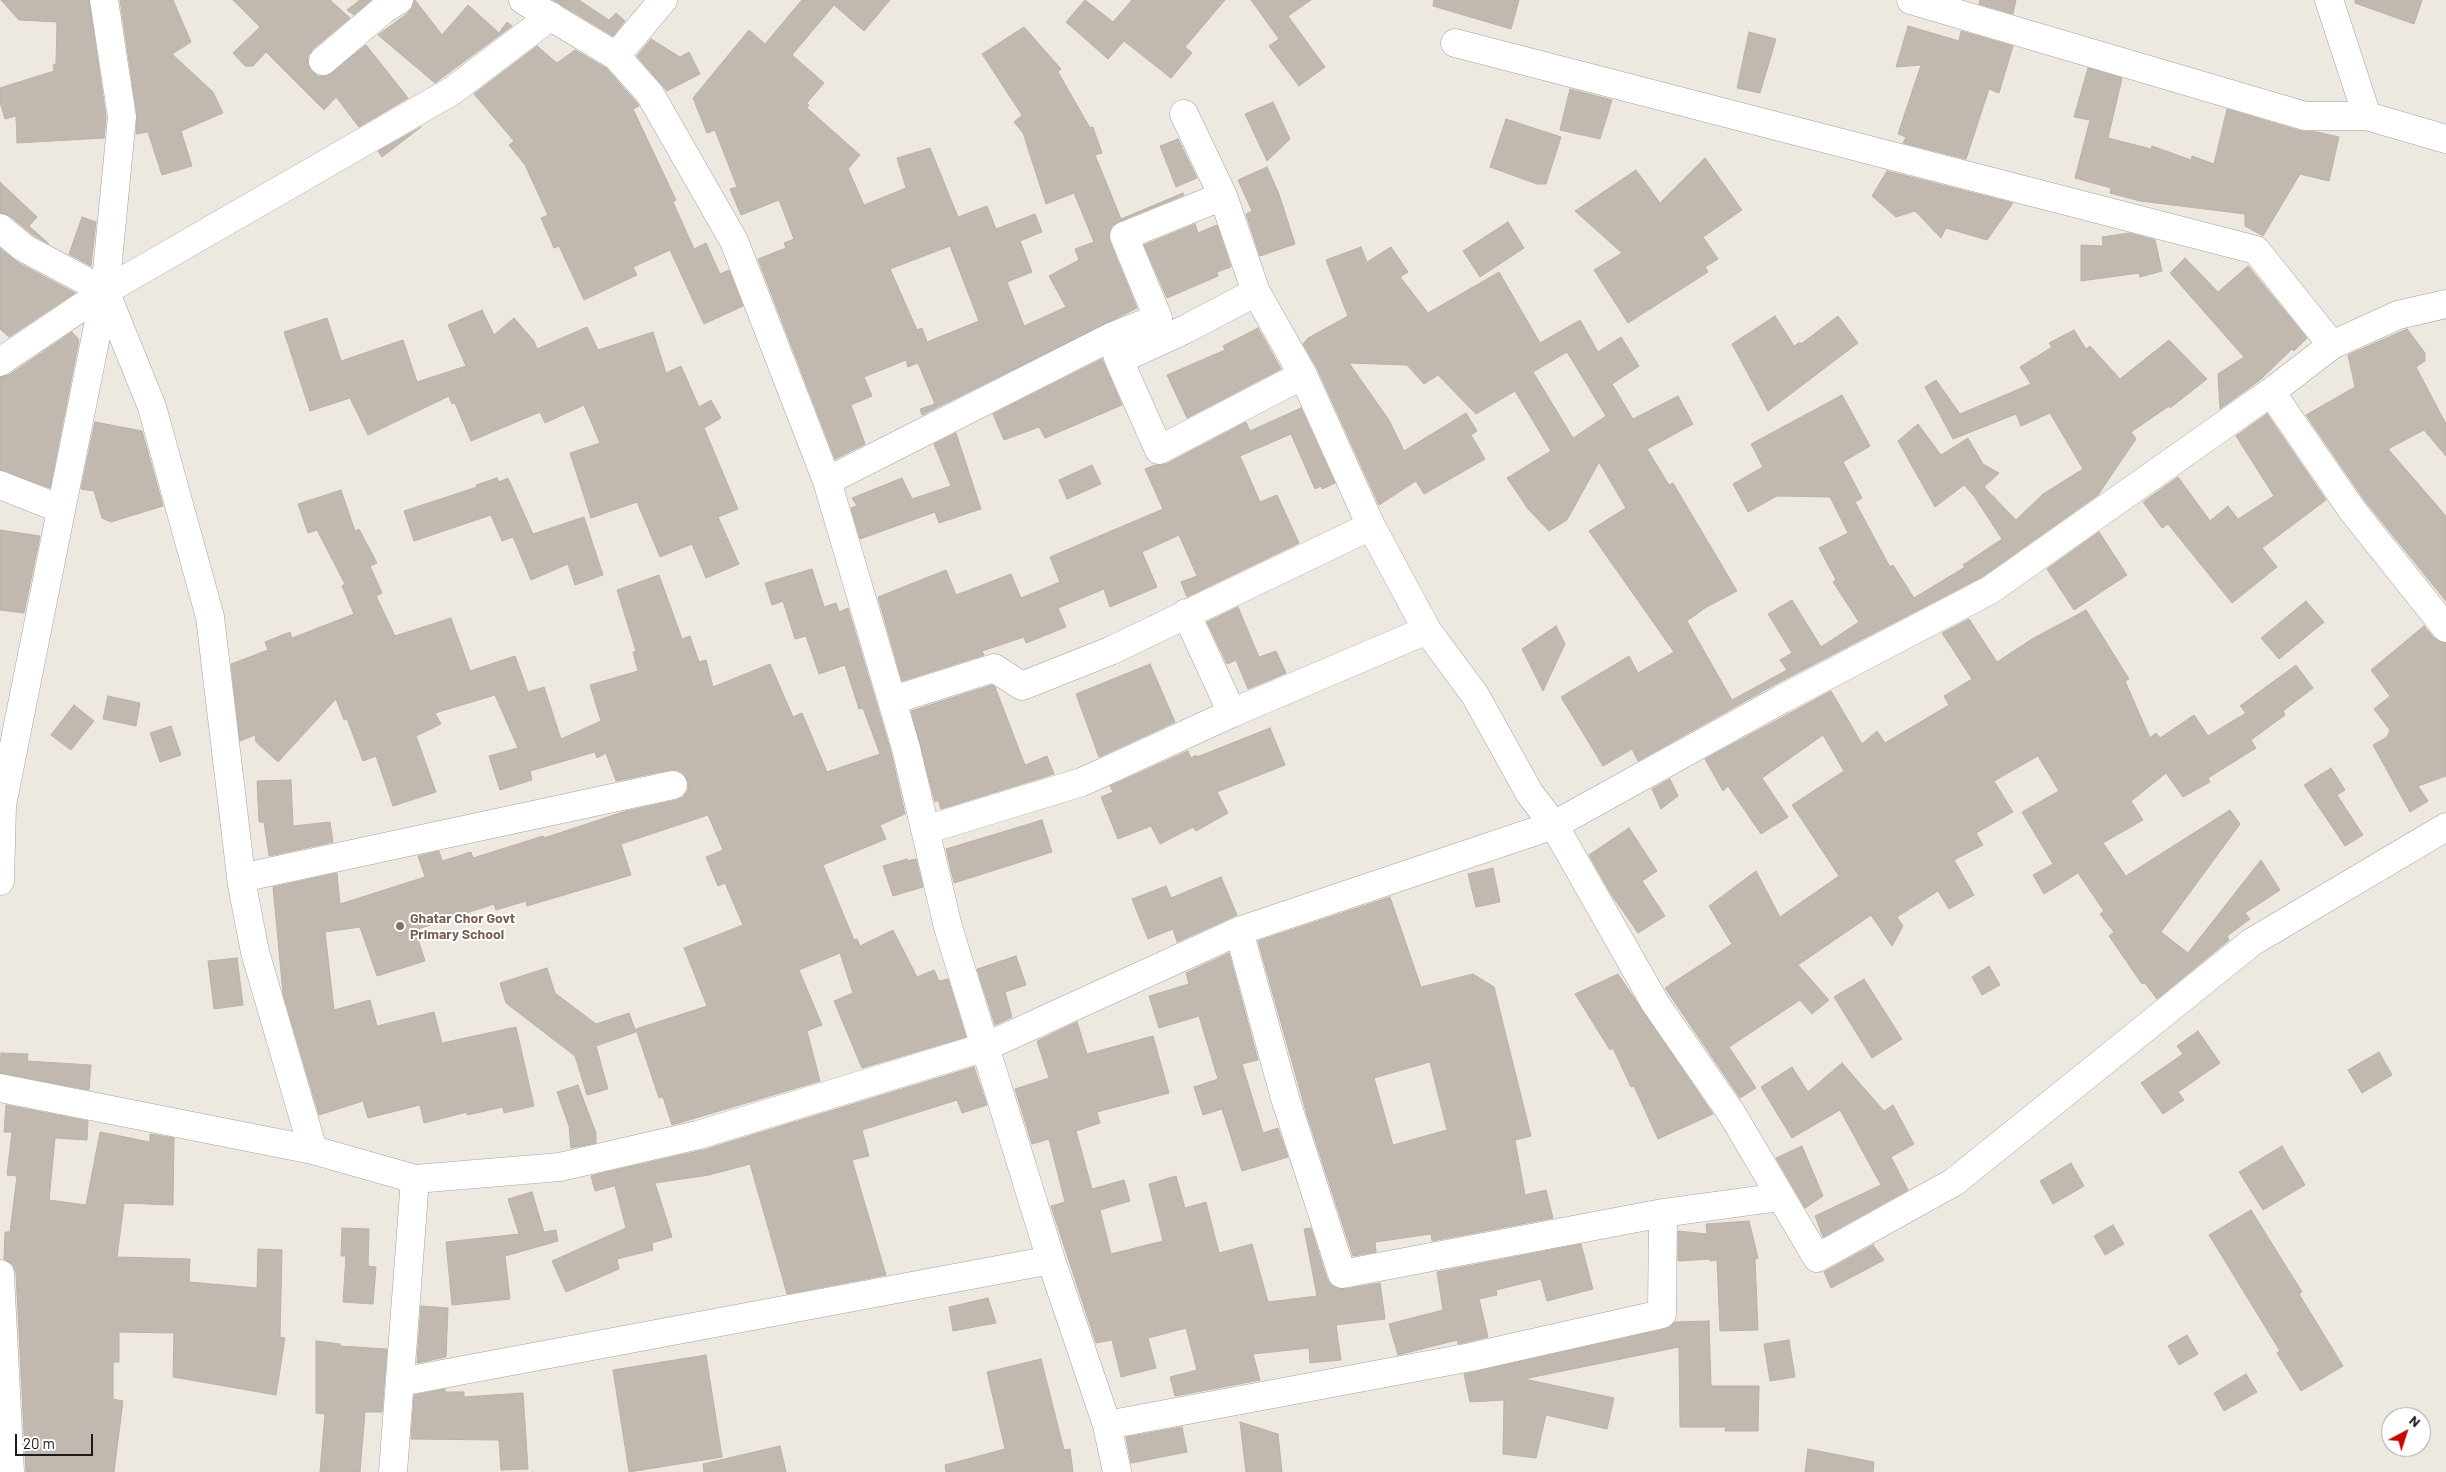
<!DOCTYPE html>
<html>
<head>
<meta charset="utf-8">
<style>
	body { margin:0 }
	#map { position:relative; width:2446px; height:1472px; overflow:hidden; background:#ede9e0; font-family:Barlow,sans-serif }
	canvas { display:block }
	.north { position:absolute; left:2381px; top:1407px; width:50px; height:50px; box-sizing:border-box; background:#fff; border:1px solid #a4a4a4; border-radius:50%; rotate:40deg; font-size:14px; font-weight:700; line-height:20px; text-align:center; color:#1b1b1b }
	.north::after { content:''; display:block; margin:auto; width:18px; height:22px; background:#c60700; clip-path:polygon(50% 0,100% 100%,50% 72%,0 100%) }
	.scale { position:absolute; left:15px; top:1434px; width:78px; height:22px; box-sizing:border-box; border:2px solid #1b1b1b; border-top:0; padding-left:6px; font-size:15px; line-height:18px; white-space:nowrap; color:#1b1b1b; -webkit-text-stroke:4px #fff; paint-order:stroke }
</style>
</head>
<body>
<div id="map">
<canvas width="2446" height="1472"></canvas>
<div class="north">N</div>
<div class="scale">20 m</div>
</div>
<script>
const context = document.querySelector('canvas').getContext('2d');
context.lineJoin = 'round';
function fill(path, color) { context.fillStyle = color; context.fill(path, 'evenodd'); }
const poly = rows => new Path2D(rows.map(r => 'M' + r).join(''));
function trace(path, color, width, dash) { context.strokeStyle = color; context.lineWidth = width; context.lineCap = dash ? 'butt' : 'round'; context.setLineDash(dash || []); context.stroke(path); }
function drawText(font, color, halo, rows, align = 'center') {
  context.font = font + ' Barlow,sans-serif'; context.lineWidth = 4; context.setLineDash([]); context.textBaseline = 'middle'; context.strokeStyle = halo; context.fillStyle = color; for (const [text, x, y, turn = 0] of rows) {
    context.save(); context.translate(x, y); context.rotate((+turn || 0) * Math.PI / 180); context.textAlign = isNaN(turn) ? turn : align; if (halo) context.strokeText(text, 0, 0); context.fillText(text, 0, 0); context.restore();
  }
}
const building = poly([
	[1,0,89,0,106,117,104,138,17,143,16,116,5,119,0,102,0,88,54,71,53,65,56,64,57,22,19,20,1,0],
	[120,0,173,0,191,42,172,54,213,92,223,113,181,131,192,166,162,175,148,132,136,134,137,115,120,0],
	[233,0,330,0,350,18,313,49,308,56,308,63,311,71,318,76,326,76,366,45,408,98,359,127,336,97,324,110,266,52,253,66,245,66,233,53,260,27,233,0],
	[360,0,371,0,354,15,347,10,360,0],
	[415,0,442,35,468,5,499,33,507,22,512,26,435,83,378,35,408,13,415,0],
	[553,0,579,0,609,20,616,13,625,21,613,36,553,0],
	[802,0,890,0,864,31,834,5,792,55,824,83,807,103,809,105,807,108,860,155,848,169,864,205,906,188,897,158,930,148,958,217,987,206,996,229,1035,214,1042,232,1020,241,1032,272,1007,282,1024,326,1066,307,1049,276,1079,260,1075,249,1094,242,1074,193,1046,204,1023,133,1014,122,1022,115,982,54,1024,27,1061,69,1058,72,1090,128,1093,127,1102,153,1095,155,1121,219,1183,193,1184,195,1118,222,1112,226,1109,233,1110,242,1137,308,922,415,920,409,935,404,918,363,908,367,906,360,864,377,872,396,851,405,865,444,835,459,758,259,786,248,784,243,794,239,779,200,741,215,730,189,737,187,715,130,707,133,693,98,749,30,765,44,802,0],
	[950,246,979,321,927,342,922,328,917,330,890,269,950,246],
	[1085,0,1113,22,1132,0,1225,0,1185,47,1192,53,1171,78,1124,41,1108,59,1066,22,1085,0],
	[1251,0,1311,0,1288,16,1325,67,1299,86,1269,46,1279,39,1251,0],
	[1434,0,1519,0,1511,29,1433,6,1434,0],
	[1980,0,2016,0,2013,14,1979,4,1980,0],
	[2355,0,2422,0,2414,24,2355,3,2355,0],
	[1908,26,1959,41,1961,31,2013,46,1999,93,1989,89,1966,159,1903,143,1906,137,1898,134,1921,65,1896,67,1908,26],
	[1749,32,1776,39,1760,93,1737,88,1749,32],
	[651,39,680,57,689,52,700,74,667,91,637,56,651,39],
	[537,46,557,63,575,50,606,68,637,103,639,106,633,109,676,200,673,202,694,249,706,243,720,274,729,270,743,306,704,324,670,250,633,267,637,275,584,300,559,246,554,248,541,218,548,215,525,165,509,145,514,141,474,94,537,46],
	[2088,68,2122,78,2108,138,2151,149,2152,146,2191,160,2192,156,2214,164,2227,109,2301,131,2317,132,2339,137,2329,181,2300,174,2263,236,2245,226,2245,214,2140,201,2110,193,2111,188,2075,178,2090,120,2074,117,2088,68],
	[1570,89,1612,100,1600,139,1560,130,1570,89],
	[1273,102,1290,139,1267,161,1245,114,1273,102],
	[1506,119,1561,137,1546,184,1537,184,1490,167,1506,119],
	[421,127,382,157,378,151,421,127],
	[1178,139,1197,178,1176,187,1160,146,1178,139],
	[1705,158,1742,210,1703,237,1718,259,1705,267,1708,272,1628,323,1594,270,1622,253,1575,211,1636,170,1660,203,1705,158],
	[1267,167,1279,194,1295,244,1260,256,1246,214,1252,211,1238,180,1267,167],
	[1887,171,2013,203,1987,240,1946,228,1941,238,1915,211,1896,217,1872,196,1887,171],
	[0,182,37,217,29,226,49,244,33,235,10,216,0,213,0,182],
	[82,217,96,222,91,266,69,254,82,217],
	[1508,222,1524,248,1480,277,1463,251,1508,222],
	[1195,224,1198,233,1217,225,1231,267,1217,272,1218,276,1167,298,1144,245,1195,224],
	[2129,233,2155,240,2162,271,2140,277,2139,273,2081,281,2081,245,2103,246,2102,237,2129,233],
	[1361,247,1367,262,1391,247,1408,272,1400,277,1428,313,1499,272,1540,343,1580,320,1598,352,1621,337,1639,366,1612,384,1633,419,1678,396,1693,424,1647,449,1669,485,1673,483,1737,591,1705,608,1687,621,1732,700,1787,670,1780,660,1792,653,1768,614,1792,600,1821,647,1859,622,1833,582,1836,580,1819,548,1848,533,1830,497,1777,496,1748,512,1733,484,1763,467,1751,444,1842,395,1870,446,1843,462,1862,498,1855,502,1890,567,1893,565,1914,598,1965,567,1963,565,2002,539,1974,496,1964,485,1935,507,1898,441,1918,424,1941,455,1968,438,1983,464,1999,473,1984,487,2016,520,2043,494,2083,469,2050,413,2021,426,2016,414,1953,439,1925,387,1936,380,1960,414,2031,384,2020,367,2052,347,2049,343,2074,330,2086,349,2090,346,2120,379,2169,340,2207,379,2170,408,2169,406,2131,432,2136,439,2098,495,1982,577,1774,685,1638,761,1632,749,1603,766,1561,697,1629,656,1638,673,1674,652,1589,531,1626,508,1599,462,1567,520,1549,531,1528,509,1507,478,1551,451,1515,391,1476,414,1438,375,1424,384,1407,365,1349,363,1389,420,1404,451,1466,413,1477,431,1471,435,1485,459,1424,494,1416,481,1379,505,1317,368,1303,344,1308,338,1348,316,1326,260,1361,247],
	[1567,352,1606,416,1573,438,1533,372,1567,352],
	[0,248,17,262,75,293,9,337,0,329,0,248],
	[2185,258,2218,292,2248,266,2307,338,2294,351,2292,349,2260,380,2220,409,2218,374,2244,357,2170,273,2185,258],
	[482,310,494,335,514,318,534,341,537,349,587,327,598,350,653,332,666,373,681,366,699,407,711,400,721,418,704,428,738,509,718,517,739,564,706,578,692,544,660,557,637,502,591,518,570,453,600,443,584,405,545,423,540,412,471,441,455,403,452,404,449,396,368,435,350,398,310,411,284,332,327,318,341,361,403,340,417,382,466,366,448,325,482,310],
	[1775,316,1794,346,1800,342,1801,344,1838,316,1858,343,1768,411,1732,344,1775,316],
	[1258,328,1281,369,1187,418,1167,375,1225,350,1223,346,1258,328],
	[2407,329,2425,353,2425,361,2416,367,2446,424,2446,456,2424,430,2388,449,2446,516,2446,601,2365,501,2306,415,2355,387,2348,355,2407,329],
	[72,332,79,340,50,488,0,470,0,377,9,375,72,332],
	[1102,359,1122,405,1045,438,1039,427,1004,440,993,414,1102,359],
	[1301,408,1335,483,1322,489,1321,486,1315,489,1291,434,1240,456,1260,502,1277,495,1299,543,1187,597,1181,582,1197,576,1179,535,1142,552,1157,587,1110,607,1104,589,1058,608,1066,627,1026,643,1024,637,982,651,984,655,902,681,878,597,946,570,956,595,1011,574,1021,598,1060,582,1050,557,1163,509,1145,469,1155,465,1166,464,1246,422,1250,431,1301,408],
	[2267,414,2326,500,2262,548,2277,567,2232,603,2168,524,2162,528,2143,502,2178,477,2210,521,2228,506,2238,519,2274,496,2236,436,2267,414],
	[95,422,142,431,163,506,111,522,102,518,94,491,81,489,95,422],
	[956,433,981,509,939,523,935,512,860,539,851,508,857,506,852,498,902,478,912,499,951,486,934,444,956,433],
	[1092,465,1101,484,1067,499,1059,480,1092,465],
	[497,478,499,482,508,478,533,534,584,517,603,575,575,585,568,564,531,580,513,537,502,541,491,515,414,541,404,511,477,487,476,485,497,478],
	[341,490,355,531,359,529,377,563,370,566,382,593,376,596,395,636,451,618,470,671,515,656,528,692,544,687,561,739,601,721,590,685,638,671,633,652,636,651,617,590,659,575,682,639,690,636,699,662,706,660,713,687,770,664,793,717,802,713,827,772,880,754,863,708,859,709,845,665,819,674,806,636,795,639,783,601,772,605,765,583,812,569,824,607,836,603,839,612,848,608,891,752,905,814,880,825,886,839,823,865,854,940,857,939,860,946,893,930,917,977,934,970,939,981,948,979,966,1037,862,1068,834,1001,853,993,840,953,799,970,822,1025,807,1031,820,1081,672,1125,663,1097,659,1098,636,1029,707,1006,684,948,743,925,725,883,718,886,706,857,723,850,708,815,621,844,631,875,527,906,526,901,496,910,494,904,415,930,425,961,377,976,360,927,325,932,334,1010,370,1000,377,1026,434,1012,442,1043,516,1027,534,1106,504,1113,503,1107,467,1115,467,1112,424,1123,420,1105,368,1118,363,1101,319,1115,283,994,273,887,337,873,340,904,425,877,418,856,439,851,442,861,471,852,473,858,543,836,544,838,626,811,677,800,683,797,688,790,688,782,684,774,677,770,670,770,616,781,606,753,597,758,595,752,530,771,532,780,500,790,489,756,518,748,495,695,435,713,441,724,416,736,436,792,393,806,376,756,363,761,347,719,344,720,336,699,278,762,256,742,255,735,240,741,231,664,268,650,265,642,290,632,292,638,354,614,342,586,345,584,317,530,308,533,298,504,341,490],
	[0,530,40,536,24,613,0,610,0,530],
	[2099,532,2127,575,2074,610,2047,569,2099,532],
	[2306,601,2324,622,2279,659,2261,638,2306,601],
	[1238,607,1259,657,1276,651,1286,673,1248,689,1236,660,1227,664,1207,622,1238,607],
	[2086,610,2129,679,2125,681,2150,738,2156,733,2160,738,2194,715,2208,736,2246,713,2240,706,2296,665,2313,688,2283,711,2285,715,2251,740,2256,748,2208,778,2210,782,2183,797,2166,773,2131,801,2143,820,2103,843,2126,876,2230,810,2240,824,2161,932,2188,953,2261,860,2280,890,2245,913,2250,919,2227,936,2229,940,2157,999,2145,983,2142,984,2109,936,2114,932,2100,914,2104,911,2078,873,2044,894,2033,875,2053,864,2022,812,2059,791,2038,756,1994,781,2013,812,1976,833,1983,845,1954,860,1974,895,1949,909,1938,891,1897,917,1903,926,1892,946,1871,915,1798,965,1829,1000,1812,1014,1800,1000,1729,1047,1756,1088,1740,1098,1665,988,1732,944,1709,906,1756,871,1780,917,1839,876,1792,805,1844,771,1823,735,1762,778,1788,817,1761,834,1728,786,1723,791,1705,759,1831,691,1862,744,1877,731,1885,743,1949,705,1944,696,1972,679,1942,633,1969,619,1997,662,2032,639,2086,610],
	[1556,626,1565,644,1543,691,1522,649,1556,626],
	[2424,626,2434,638,2446,643,2446,776,2418,786,2428,801,2410,812,2373,745,2387,737,2390,730,2374,709,2390,696,2371,670,2424,626],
	[1150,664,1175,722,1099,757,1076,694,1150,664],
	[992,685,995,687,1025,765,1047,756,1054,774,941,809,938,800,935,802,911,711,992,685],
	[108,696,140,703,136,726,103,719,108,696],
	[74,705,94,721,71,750,51,735,74,705],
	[171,726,181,755,160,762,150,733,171,726],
	[1270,728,1285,765,1217,792,1228,813,1196,831,1193,827,1160,844,1151,826,1118,839,1101,797,1113,792,1110,786,1188,751,1191,758,1196,755,1197,757,1270,728],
	[2331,768,2345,790,2337,795,2363,835,2345,846,2304,785,2331,768],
	[1670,779,1678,796,1661,809,1652,789,1670,779],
	[291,780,293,826,330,822,333,842,269,856,264,822,259,822,257,781,291,780],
	[1042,820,1052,852,954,883,946,849,1042,820],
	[1629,828,1657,871,1642,881,1665,916,1638,933,1611,894,1589,855,1629,828],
	[907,859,907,861,916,859,923,887,893,896,883,866,907,859],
	[1493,868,1500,902,1476,907,1468,874,1493,868],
	[1221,877,1237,915,1177,942,1173,929,1148,939,1132,899,1166,886,1171,898,1221,877],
	[1390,897,1421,987,1473,974,1494,987,1531,1136,1515,1140,1525,1195,1546,1190,1553,1218,1432,1241,1431,1234,1375,1242,1376,1252,1353,1256,1307,1115,1258,941,1390,897],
	[1430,1062,1447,1130,1393,1145,1374,1078,1430,1062],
	[1229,953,1258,1060,1242,1064,1263,1133,1278,1128,1288,1157,1242,1171,1222,1109,1203,1115,1194,1087,1218,1079,1199,1016,1159,1028,1149,996,1189,984,1186,973,1229,953],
	[1016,956,1026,985,1005,992,1012,1017,995,1025,977,969,1016,956],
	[237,958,243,1005,214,1009,208,961,237,958],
	[1989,966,2000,985,1982,995,1972,977,1989,966],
	[547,968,555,993,596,1024,629,1013,636,1032,596,1046,608,1089,587,1095,575,1056,506,1003,500,983,547,968],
	[1618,974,1713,1114,1658,1139,1634,1086,1631,1087,1613,1048,1610,1050,1575,994,1618,974],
	[1864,979,1902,1039,1872,1058,1834,997,1864,979],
	[1077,1022,1087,1054,1153,1036,1169,1093,1097,1112,1100,1123,1076,1131,1092,1189,1124,1180,1130,1201,1100,1210,1111,1254,1163,1241,1149,1184,1176,1176,1185,1208,1206,1202,1219,1253,1252,1244,1268,1302,1317,1296,1304,1229,1311,1228,1327,1279,1331,1285,1345,1289,1380,1283,1385,1319,1336,1325,1341,1360,1310,1363,1309,1348,1253,1354,1260,1380,1175,1396,1170,1377,1197,1370,1186,1328,1148,1338,1156,1368,1121,1377,1112,1340,1096,1343,1051,1206,1065,1202,1049,1139,1032,1144,1015,1089,1049,1078,1037,1041,1077,1022],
	[2198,1031,2220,1063,2178,1092,2184,1100,2163,1114,2141,1083,2183,1054,2177,1046,2198,1031],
	[2379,1052,2392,1075,2362,1093,2348,1070,2379,1052],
	[1,1053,28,1054,27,1061,91,1065,89,1090,0,1073,1,1053],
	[1842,1063,1884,1111,1893,1105,1914,1144,1891,1157,1908,1190,1823,1237,1815,1216,1881,1185,1840,1110,1792,1138,1761,1087,1792,1067,1808,1092,1842,1063],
	[974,1067,987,1105,962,1113,957,1100,862,1130,869,1156,852,1160,886,1275,787,1294,750,1164,709,1175,655,1183,672,1237,652,1243,653,1250,617,1259,619,1269,566,1292,552,1261,626,1228,611,1171,703,1150,974,1067],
	[578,1085,596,1133,596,1143,571,1148,569,1126,557,1092,578,1085],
	[6,1105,88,1121,87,1140,55,1138,49,1200,86,1205,100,1132,150,1142,150,1134,174,1138,173,1205,124,1203,117,1257,190,1259,189,1282,257,1288,258,1249,282,1250,280,1337,285,1338,276,1395,173,1377,174,1333,119,1332,119,1362,113,1362,113,1399,123,1401,114,1472,26,1472,16,1273,13,1265,4,1259,5,1232,10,1232,17,1176,7,1175,12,1132,4,1132,6,1105],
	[1802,1146,1823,1196,1805,1208,1776,1158,1802,1146],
	[2282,1146,2305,1185,2263,1210,2239,1172,2282,1146],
	[2071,1163,2084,1186,2053,1204,2040,1181,2071,1163],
	[610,1171,614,1186,595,1191,591,1176,610,1171],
	[532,1192,544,1232,556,1230,558,1241,505,1256,510,1299,452,1305,446,1242,519,1234,508,1199,532,1192],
	[2251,1210,2302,1292,2299,1294,2343,1366,2301,1391,2277,1353,2280,1351,2209,1235,2251,1210],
	[1749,1221,1758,1258,1755,1259,1758,1330,1720,1331,1717,1260,1710,1261,1710,1259,1678,1261,1678,1231,1707,1234,1706,1224,1749,1221],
	[2113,1225,2124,1244,2105,1255,2094,1236,2113,1225],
	[342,1228,369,1229,368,1266,376,1267,373,1304,343,1302,346,1256,341,1256,342,1228],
	[1581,1244,1593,1289,1547,1301,1541,1279,1496,1290,1497,1295,1479,1299,1488,1337,1458,1344,1457,1340,1398,1355,1389,1324,1443,1310,1437,1272,1581,1244],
	[1873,1245,1884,1260,1831,1288,1824,1272,1873,1245],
	[988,1298,996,1323,953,1331,949,1307,988,1298],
	[421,1306,448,1308,446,1357,417,1363,421,1306],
	[1709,1321,1711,1386,1759,1386,1758,1431,1725,1431,1726,1427,1680,1427,1679,1347,1524,1379,1614,1398,1607,1429,1546,1415,1536,1458,1503,1454,1504,1400,1470,1402,1464,1374,1665,1329,1675,1322,1709,1321],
	[2187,1335,2198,1354,2179,1365,2168,1346,2187,1335],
	[1789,1340,1795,1377,1770,1381,1764,1344,1789,1340],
	[316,1341,340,1344,340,1346,387,1349,382,1412,365,1412,360,1472,320,1472,325,1414,316,1413,316,1341],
	[706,1355,722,1457,629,1472,613,1370,706,1355],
	[1041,1359,1064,1450,1070,1449,1073,1472,946,1472,945,1465,1005,1449,987,1372,1041,1359],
	[2246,1374,2257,1392,2224,1411,2214,1393,2246,1374],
	[445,1389,445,1392,464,1392,464,1397,523,1393,528,1469,501,1470,499,1440,411,1439,414,1395,445,1389],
	[1240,1422,1278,1434,1282,1472,1246,1472,1240,1422],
	[1182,1427,1187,1452,1131,1463,1126,1437,1182,1427],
	[780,1446,786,1472,704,1472,703,1464,780,1446],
	[1808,1449,1874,1462,1873,1472,1805,1472,1808,1449]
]);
const minor = poly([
	[523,0,616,56,650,94,734,241,827,481,906,748,948,927,1051,1260,1107,1425,1117,1472],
	[1911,0,2305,116,2367,116,2446,139],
	[2329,0,2367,116],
	[1455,43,2256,250,2332,345],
	[616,56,663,0],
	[323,61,383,10,399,0],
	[1184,114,1223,196,1256,292,1303,375,1371,526,1427,630,1475,695,1530,794,1554,825,1655,1003,1732,1114,1817,1258,1954,1182,2252,942,2446,827],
	[0,228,24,248,105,291,152,407,210,617,242,885,255,952,313,1150],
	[1111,337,1119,360,1159,450,1303,375],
	[1119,360,1186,329,1256,292],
	[0,362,105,291,452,91,551,16],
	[2271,392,2352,510,2446,628],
	[827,481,1111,337,1158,318,1124,236,1223,196],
	[0,485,61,509],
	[1186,613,1232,713],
	[893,700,994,668,1022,686,1110,651,1371,526],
	[925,830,1082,782,1232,713,1427,630],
	[241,878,673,785],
	[0,881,2,805,105,291,122,117,104,0],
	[1239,931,1285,1098,1342,1274,1663,1213,1780,1197],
	[0,1088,313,1150,415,1179,560,1167,698,1135,985,1047,1239,931,1554,825,1782,699,1990,590,2271,392,2332,345,2398,315,2446,304],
	[0,1274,10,1472],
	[400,1382,1051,1260],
	[1107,1425,1471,1357,1662,1314,1663,1213],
	[393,1472,415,1179]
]);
const markers = [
	[400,926,5,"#8d6e63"]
];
const educationNames = [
	["Ghatar Chor Govt",410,918],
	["Primary School",410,934]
];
fill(building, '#c1b8b0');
trace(building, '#bfb0a3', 1);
trace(minor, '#a2a2a2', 29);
trace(minor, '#fff', 28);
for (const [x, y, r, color] of markers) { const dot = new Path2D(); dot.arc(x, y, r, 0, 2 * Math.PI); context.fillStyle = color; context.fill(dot); trace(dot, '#fff', 2); }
drawText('bold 14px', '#785e54', '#fff', educationNames, 'left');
</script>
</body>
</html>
